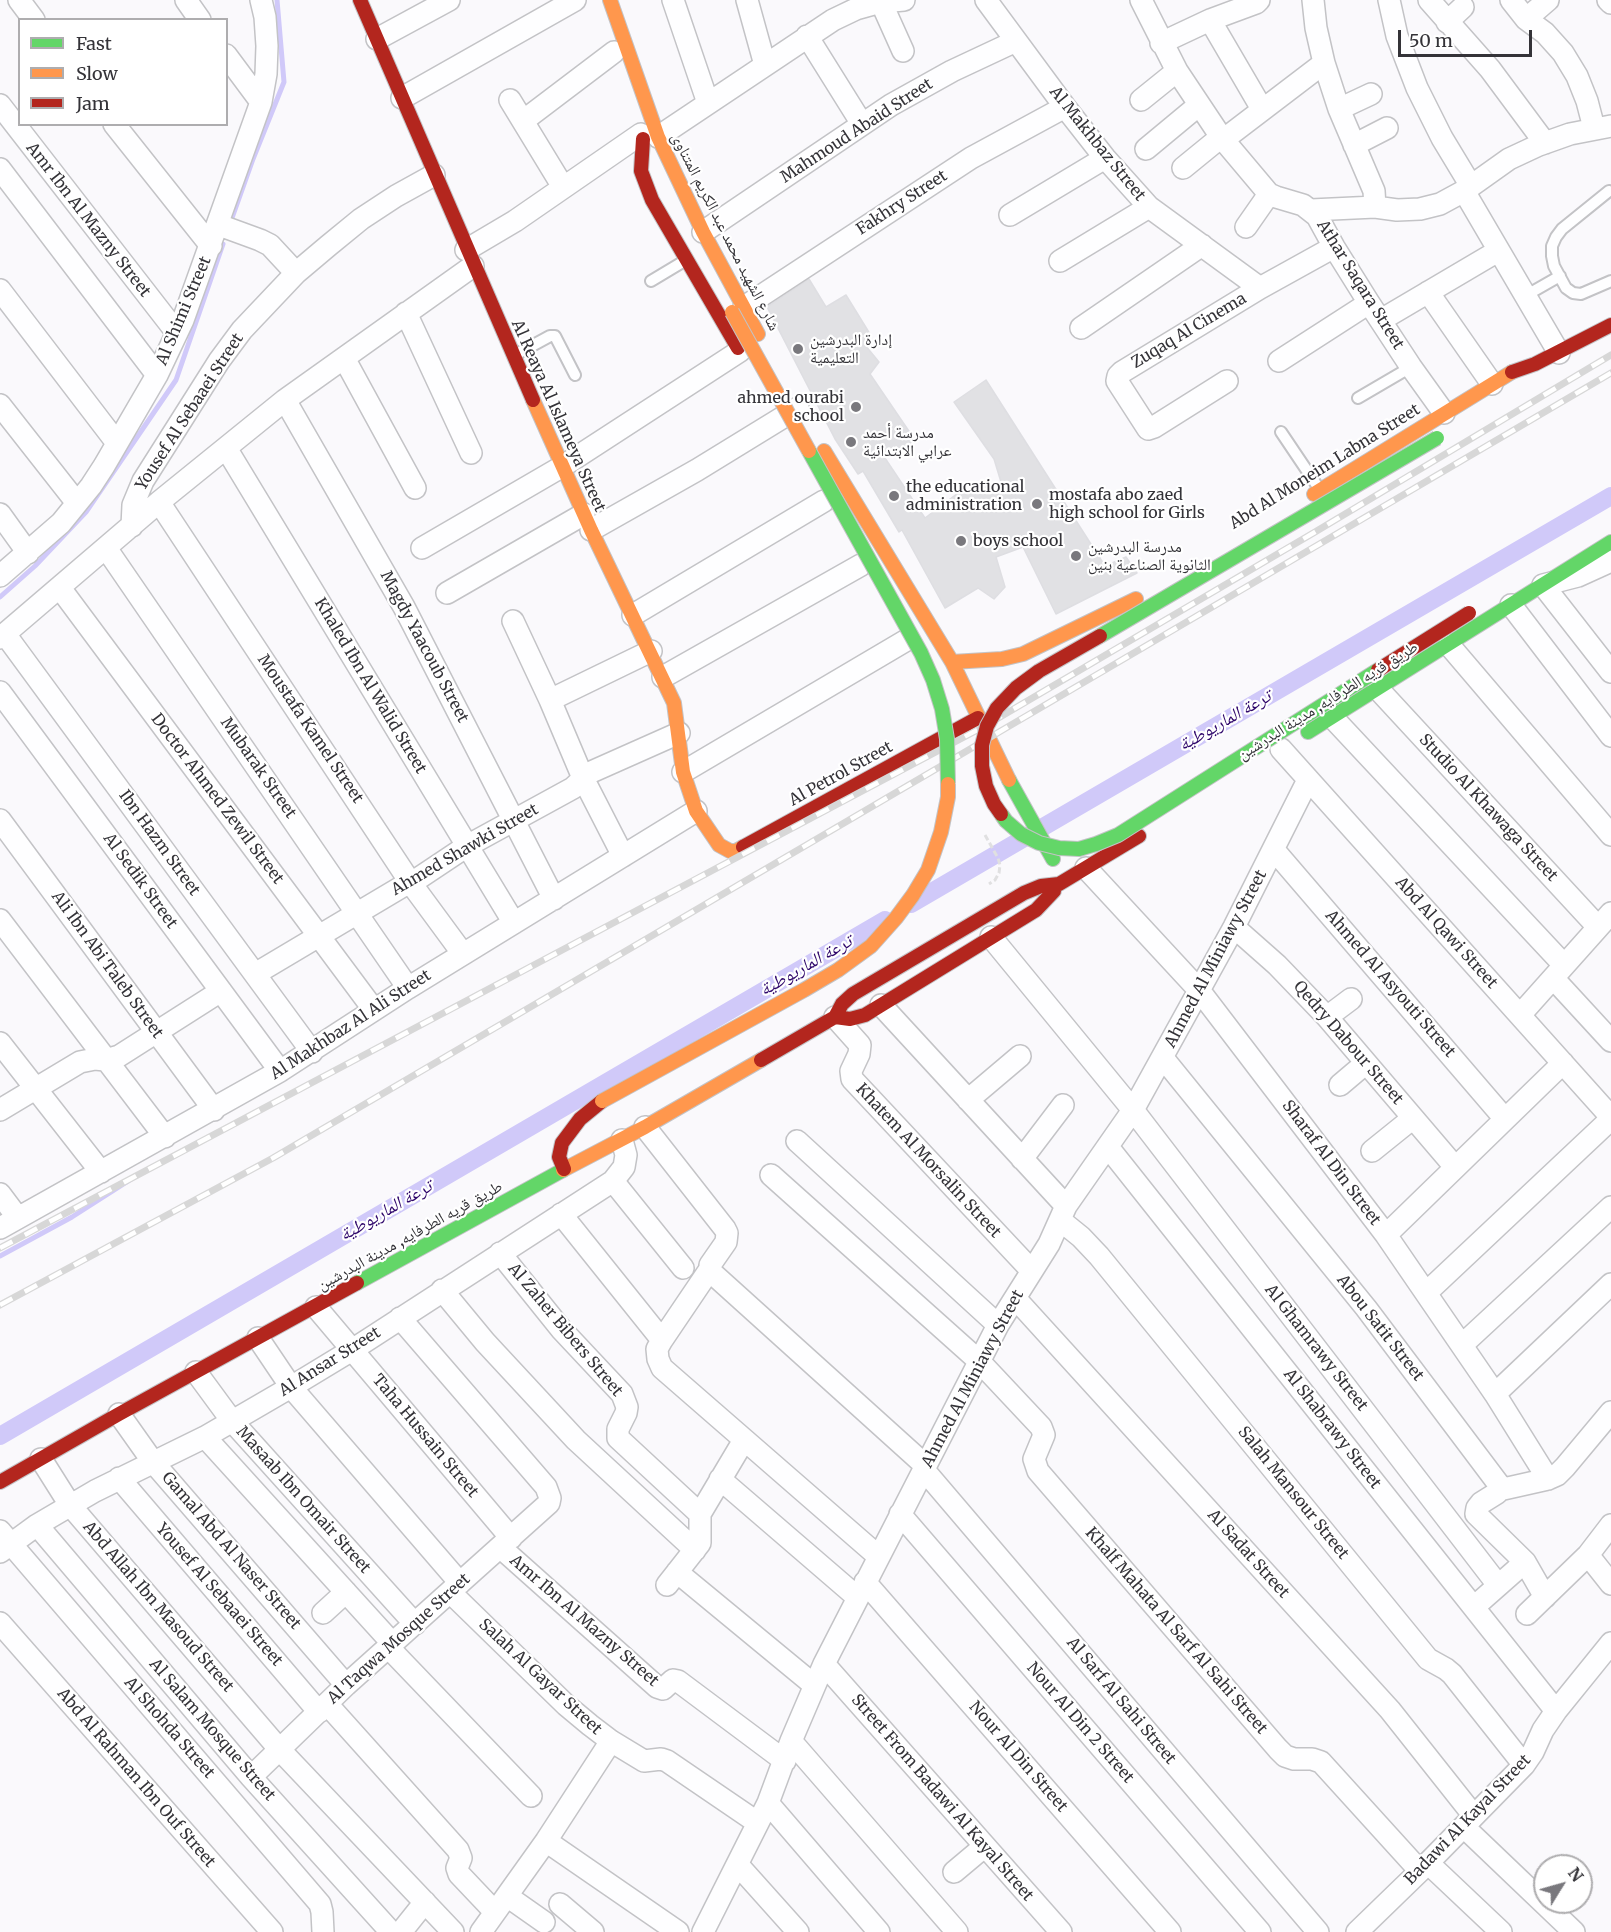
<!DOCTYPE html>
<html>
<head>
<meta charset="utf-8">
<style>
	body { margin:0 }
	#map { position:relative; width:1611px; height:1932px; overflow:hidden; background:#faf9fc; font-family:Merriweather,serif }
	canvas { display:block }
	.legend { position:absolute; left:18px; top:18px; width:210px; height:108px; box-sizing:border-box; background:#fff; border:2px solid #aeadaf; margin:0; padding:8px 10px; list-style:none; font-size:18px; color:#343338 }
	.legend li { display:flex; align-items:center; gap:12px; height:30px }
	.legend b { width:30px; border:2px solid #aeadaf }
	.north { position:absolute; left:1533px; top:1854px; width:60px; height:60px; box-sizing:border-box; background:#fff; border:2px solid #aeadaf; border-radius:50%; rotate:53deg; font-size:16px; font-weight:700; line-height:24px; text-align:center; color:#343338 }
	.north::after { content:''; display:block; margin:auto; width:21px; height:27px; background:#79787d; clip-path:polygon(50% 0,100% 100%,50% 72%,0 100%) }
	.scale { position:absolute; left:1398px; top:30px; width:134px; height:27px; box-sizing:border-box; border:3px solid #343338; border-top:0; padding-left:8px; font-size:18px; line-height:21px; white-space:nowrap; color:#343338; -webkit-text-stroke:4px #fff; paint-order:stroke }
</style>
</head>
<body>
<div id="map">
<canvas width="1611" height="1932"></canvas>
<ul class="legend">
<li><b style="height:8px;background:#63d668"></b>Fast</li>
<li><b style="height:8px;background:#ff974d"></b>Slow</li>
<li><b style="height:8px;background:#b3261e"></b>Jam</li>
</ul>
<div class="north">N</div>
<div class="scale">50 m</div>
</div>
<script>
const context = document.querySelector('canvas').getContext('2d');
context.lineJoin = 'round';
const poly = rows => new Path2D(rows.map(r => 'M' + r).join(''));
function trace(path, color, width, dash) { context.strokeStyle = color; context.lineWidth = width; context.lineCap = dash ? 'butt' : 'round'; context.setLineDash(dash || []); context.stroke(path); }
function fill(path, color) { context.fillStyle = color; context.fill(path, 'evenodd'); }
function drawText(font, color, halo, rows, align = 'center') {
  context.font = font + ' Merriweather,"Noto Naskh Arabic",serif'; context.lineWidth = 4.5; context.setLineDash([]); context.textBaseline = 'middle'; context.strokeStyle = halo; context.fillStyle = color; for (const [text, x, y, turn = 0] of rows) {
    context.save(); context.translate(x, y); context.rotate((+turn || 0) * Math.PI / 180); context.textAlign = isNaN(turn) ? turn : align; if (halo) context.strokeText(text, 0, 0); context.fillText(text, 0, 0); context.restore();
  }
}
const stream = poly([
	[232,218,253,159,284,82,277,0],
	[0,597,35,566,86,512,176,380,223,244],
	[0,1256,72,1217,133,1178]
]);
const canal = poly([
	[911,904,1611,496],
	[0,1436,885,920]
]);
const building = poly([
	[809,279,826,307,846,295,870,334,865,345,879,362,870,374,915,440,885,458,925,518,958,493,1001,482,994,459,954,402,986,380,1105,566,1126,557,1137,573,1056,614,1023,547,996,557,1005,587,994,599,978,588,945,608,902,530,899,532,863,471,858,474,835,439,767,307,809,279]
]);
const lane = poly([
	[1609,191,1562,229,1556,237,1552,246,1552,256,1554,266,1566,288,1573,293,1581,294,1611,281],
	[651,281,686,260],
	[1525,296,1560,276],
	[515,355,550,336,555,336,575,375],
	[1358,398,1411,367],
	[1281,432,1320,490]
]);
const street = poly([
	[19,0,34,20],
	[186,0,200,20],
	[673,0,708,103],
	[747,0,765,65],
	[986,0,1065,107,1105,158,1149,207,1260,288],
	[1141,0,1177,71,1221,137,1269,194,1276,197,1303,205,1317,216,1334,247,1369,303,1411,367,1444,413],
	[1313,0,1316,28,1324,63,1339,109,1374,191,1375,207],
	[1389,0,1397,36,1417,88,1442,138,1471,186],
	[1429,0,1490,69,1545,143],
	[1511,0,1526,19,1545,33,1563,53,1577,76,1587,101,1594,128],
	[1608,0,1611,3],
	[881,2,903,51],
	[1526,19,1548,0],
	[1210,20,1262,109],
	[1447,22,1463,7],
	[807,36,862,124],
	[377,39,449,0],
	[1161,43,1210,20,1256,3,1259,0],
	[226,55,261,102],
	[402,98,575,0],
	[510,100,563,187],
	[1141,100,1177,71],
	[0,105,177,333],
	[1339,109,1371,94],
	[523,121,614,52],
	[114,124,211,246],
	[658,137,833,20,856,9,881,2,904,0],
	[1223,140,1324,63],
	[1354,145,1387,128],
	[1146,149,1199,105],
	[1183,168,1221,137],
	[0,169,157,375],
	[1464,191,1559,353],
	[1311,210,1375,207,1397,210,1420,209,1440,204,1464,191,1509,159,1539,145,1570,134,1611,126],
	[1010,215,1105,158],
	[219,225,260,240,270,245,296,273],
	[1246,227,1269,194],
	[703,232,891,105,952,71,1016,41],
	[466,250,515,221,641,134],
	[1060,261,1149,207],
	[0,290,117,443],
	[1428,292,1492,384],
	[744,307,971,158,1065,107],
	[406,313,471,453],
	[1381,320,1498,251],
	[1081,328,1202,245],
	[344,358,415,488],
	[1279,361,1369,303],
	[1227,381,1154,427,1148,429,1117,381,1118,376,1122,372,1260,288,1334,247],
	[285,400,404,607,554,899],
	[0,405,77,503],
	[226,448,514,923],
	[159,502,410,882,463,954],
	[0,514,28,553],
	[132,526,133,505,143,481,219,361,242,330,296,273,328,246,361,219,396,196,434,175],
	[591,530,697,470,798,408],
	[106,548,408,988],
	[422,548,563,466,740,351],
	[1611,561,1578,576,1543,585,1611,672],
	[0,576,61,523,91,486,104,466,157,375,183,320,261,102,266,74,267,46,265,17,261,0],
	[60,588,374,1010],
	[447,593,584,514],
	[1511,605,1611,736],
	[633,615,824,501],
	[513,621,550,700,583,778,623,856],
	[5,634,312,1052],
	[0,638,159,502,285,400,473,266],
	[1449,645,1611,835],
	[663,677,861,565],
	[1378,689,1598,927],
	[0,692,280,1071],
	[550,700,651,651],
	[1332,717,1564,965],
	[1281,749,1611,1117],
	[683,772,905,641],
	[0,820,214,1110],
	[1274,850,1505,1119],
	[1086,868,1199,990,1386,1235,1495,1394,1548,1479],
	[0,920,165,1137],
	[1234,927,1277,965,1327,1017,1455,1167],
	[991,937,1133,1110,1498,1585],
	[255,974,403,886,419,878,467,846,573,788,589,773,679,733],
	[1553,978,1611,1041],
	[881,1005,1066,1206],
	[1520,1015,1611,913],
	[835,1017,860,1045,859,1054,851,1071,852,1079,1032,1271],
	[1327,1017,1351,999],
	[0,1043,101,1172],
	[1163,1058,1366,1308,1497,1482,1500,1486,1497,1493,1481,1503,1477,1508,1476,1514,1525,1562,1545,1597],
	[1340,1085,1366,1063],
	[968,1100,1020,1056],
	[0,1110,80,1062,95,1059,105,1060,119,1056,221,991],
	[645,1127,725,1229,727,1233,726,1242,710,1265,711,1272,926,1466],
	[797,1141,998,1325],
	[1108,1147,1556,1711],
	[1372,1151,1413,1118],
	[1022,1159,1063,1105],
	[771,1175,979,1361,1041,1427,1044,1435,1034,1459,1038,1471,1278,1749,1285,1756,1294,1759,1312,1759,1321,1762,1420,1871],
	[613,1181,683,1268],
	[0,1194,18,1218],
	[561,1214,662,1340],
	[1060,1220,1081,1237,1099,1256,1428,1659,1446,1669,1452,1674,1524,1765],
	[0,1228,280,1071,408,988,696,811],
	[1386,1235,1563,1063],
	[500,1253,561,1329,622,1394,627,1407,626,1413,618,1429,618,1438,700,1514],
	[710,1269,662,1340,657,1349,658,1359,662,1368,878,1556],
	[442,1290,485,1342,576,1440,695,1550],
	[1426,1293,1611,1119],
	[1015,1298,1390,1710,1474,1816],
	[316,1307,511,1538],
	[258,1338,291,1387,460,1583],
	[1462,1345,1611,1207],
	[196,1372,232,1421,415,1624],
	[1495,1394,1611,1284],
	[119,1414,153,1462,346,1685],
	[205,1437,393,1644],
	[41,1459,70,1505,280,1750,453,1932],
	[924,1470,1318,1932],
	[119,1478,319,1712],
	[720,1479,857,1597],
	[1499,1490,1548,1479,1557,1475,1565,1467,1611,1412],
	[900,1514,1260,1932],
	[37,1525,251,1777,391,1932],
	[0,1531,320,1904,322,1912,323,1932],
	[500,1547,657,1687,663,1689,673,1680,678,1681,785,1761],
	[0,1552,37,1525,95,1491,205,1437,291,1387,352,1350,613,1181,624,1167,626,1155,622,1140],
	[1588,1555,1611,1584],
	[677,1572,814,1685],
	[865,1582,1170,1932],
	[667,1585,700,1543,700,1514,744,1440],
	[450,1592,566,1705,590,1725,611,1741,644,1761,661,1759,667,1761,758,1823],
	[1474,1607,1525,1562],
	[323,1613,346,1592],
	[1527,1614,1588,1555,1611,1525],
	[0,1623,272,1932],
	[389,1648,531,1796],
	[824,1664,1061,1932],
	[327,1704,458,1850,461,1858,457,1868,459,1874,495,1912],
	[791,1741,957,1932],
	[251,1777,346,1685,549,1503,550,1498,546,1487,400,1318],
	[768,1803,879,1932],
	[1464,1827,1574,1932],
	[546,1841,678,1932],
	[1428,1863,1501,1932],
	[738,1865,798,1932],
	[954,1872,985,1846],
	[507,1896,544,1922],
	[560,1904,593,1932],
	[401,1932,425,1902],
	[481,1932,546,1841,611,1741],
	[703,1932,768,1803,791,1741,824,1664,998,1325,1049,1244,1066,1206,1133,1110,1234,927,1308,780],
	[1357,1932,1420,1871,1524,1765,1533,1752,1543,1730,1556,1711,1611,1643]
]);
const fast = poly([
	[1308,732,1611,542],
	[1009,780,1053,859],
	[357,1283,563,1170]
]);
const slow = poly([
	[610,0,658,137,703,232,758,334],
	[533,400,591,530,674,703,683,772,696,811,719,845,730,851,736,851,743,847],
	[824,451,952,662,1009,780],
	[1314,494,1512,372],
	[952,662,1002,659,1023,654,1136,599],
	[563,1170,645,1127,761,1060]
]);
const jam = poly([
	[360,0,533,400],
	[643,139,641,171,652,200,738,348],
	[1512,372,1535,364,1611,325],
	[743,847,978,718],
	[835,1017,850,1019,865,1015,1036,910,1054,891],
	[761,1060,835,1017,842,1004,853,994,1024,893,1041,886,1059,884,1139,836],
	[564,1169,559,1157,562,1143,580,1119,602,1101],
	[0,1482,119,1414,357,1283]
]);
const rail = poly([
	[0,1248,983,727,1315,532,1611,355],
	[0,1305,273,1158,1611,373]
]);
const pathBridge = poly([
	[985,835,998,858,1000,865,999,873,995,880,989,884]
]);
const fastBridge = poly([
	[809,451,921,653,933,680,942,709,947,739,948,784],
	[1100,636,1437,438],
	[1001,814,1006,821,1021,834,1039,843,1059,848,1079,849,1096,844,1118,835,1378,670]
]);
const slowBridge = poly([
	[732,312,809,451],
	[602,1101,804,990,838,970,871,946,896,918,913,895,928,870,941,832,948,797,948,784]
]);
const jamBridge = poly([
	[1378,670,1469,613],
	[1001,814,994,804,986,786,982,766,982,745,987,726,997,708,1016,688,1039,671,1100,636]
]);
const markers = [
	[798,349,6,"#79787d"],
	[856,407,6,"#79787d"],
	[851,442,6,"#79787d"],
	[894,496,6,"#79787d"],
	[1037,504,6,"#79787d"],
	[961,541,6,"#79787d"],
	[1076,556,6,"#79787d"]
];
const streetNames = [
	["Mahmoud Abaid Street",857,131,-33],
	["Al Makhbaz Street",1097,144,51],
	["Fakhry Street",902,203,-33],
	["Amr Ibn Al Mazny Street",88,220,52],
	["شارع الشهيد محمد عبد الكريم المتناوى",725,232,63],
	["Athar Saqara Street",1360,285,58],
	["Al Shimi Street",184,311,-67],
	["Zuqaq Al Cinema",1189,331,-31],
	["Yousef Al Sebaaei Street",190,412,-57],
	["Al Reaya Al Islameya Street",558,416,66],
	["Abd Al Moneim Labna Street",1325,467,-32],
	["Magdy Yaacoub Street",424,647,62],
	["Khaled Ibn Al Walid Street",370,686,59],
	["طريق قريه الطرفايه, مدينة البدرشين",1328,701,-32],
	["Moustafa Kamel Street",310,729,56],
	["Mubarak Street",258,768,55],
	["Al Petrol Street",841,774,-29],
	["Doctor Ahmed Zewil Street",217,799,53],
	["Studio Al Khawaga Street",1488,808,47],
	["Ibn Hazm Street",159,843,54],
	["Ahmed Shawki Street",465,850,-30],
	["Al Sedik Street",140,881,54],
	["Abd Al Qawi Street",1446,933,48],
	["Ahmed Al Miniawy Street",1216,959,-62],
	["Ali Ibn Abi Taleb Street",107,965,54],
	["Ahmed Al Asyouti Street",1390,984,49],
	["Al Makhbaz Al Ali Street",351,1025,-33],
	["Qedry Dabour Street",1348,1043,49],
	["Khatem Al Morsalin Street",928,1161,47],
	["Sharaf Al Din Street",1331,1163,53],
	["طريق قريه الطرفايه, مدينة البدرشين",410,1236,-29],
	["Abou Satit Street",1380,1328,52],
	["Al Zaher Bibers Street",565,1330,50],
	["Al Ghamrawy Street",1316,1348,52],
	["Al Ansar Street",330,1362,-32],
	["Ahmed Al Miniawy Street",973,1379,-62],
	["Al Shabrawy Street",1332,1429,52],
	["Taha Hussain Street",425,1436,50],
	["Salah Mansour Street",1293,1493,51],
	["Masaab Ibn Omair Street",303,1500,48],
	["Gamal Abd Al Naser Street",231,1551,49],
	["Al Sadat Street",1248,1554,48],
	["Yousef Al Sebaaei Street",219,1595,49],
	["Abd Allah Ibn Masoud Street",158,1607,49],
	["Amr Ibn Al Mazny Street",584,1621,41],
	["Khalf Mahata Al Sarf Al Sahi Street",1176,1631,49],
	["Al Taqwa Mosque Street",399,1639,-42],
	["Salah Al Gayar Street",540,1677,43],
	["Al Sarf Al Sahi Street",1121,1701,50],
	["Nour Al Din 2 Street",1080,1723,49],
	["Al Shohda Street",169,1728,49],
	["Al Salam Mosque Street",212,1730,49],
	["Nour Al Din Street",1018,1757,49],
	["Abd Al Rahman Ibn Ouf Street",136,1778,49],
	["Street From Badawi Al Kayal Street",942,1798,49],
	["Badawi Al Kayal Street",1468,1820,-46]
];
const poiNames = [
	["إدارة البدرشين",810,340],
	["التعليمية",810,358],
	["ahmed ourabi",844,398,"right"],
	["school",844,416,"right"],
	["مدرسة أحمد",863,433],
	["عرابي الابتدائية",863,451],
	["the educational",906,487],
	["administration",906,505],
	["mostafa abo zaed",1049,495],
	["high school for Girls",1049,513],
	["boys school",973,541],
	["مدرسة البدرشين",1088,547],
	["الثانوية الصناعية بنين",1088,565]
];
const waterNames = [
	["ترعة الماريوطية",1225,721,-30],
	["ترعة الماريوطية",806,966,-30],
	["ترعة الماريوطية",386,1211,-30]
];
trace(stream, '#d0c9f9', 5);
trace(canal, '#d0c9f9', 18);
fill(building, '#e1e1e4');
trace(building, '#dedee2', 1.5);
trace(lane, '#c3c3c6', 14);
trace(street, '#c3c3c6', 24);
trace(fast, '#c3c3c6', 16);
trace(slow, '#c3c3c6', 16);
trace(jam, '#c3c3c6', 16);
trace(lane, '#fefeff', 10);
trace(street, '#fefeff', 21);
trace(fast, '#63d668', 14);
trace(slow, '#ff974d', 14);
trace(jam, '#b3261e', 14);
trace(rail, '#d7d7d7', 7);
trace(rail, '#fff', 4.5, [14]);
trace(fastBridge, '#c3c3c6', 16, []);
trace(slowBridge, '#c3c3c6', 16, []);
trace(jamBridge, '#c3c3c6', 16, []);
trace(pathBridge, '#e0e0e1', 3, [6, 3]);
trace(fastBridge, '#63d668', 14);
trace(slowBridge, '#ff974d', 14);
trace(jamBridge, '#b3261e', 14);
for (const [x, y, r, color] of markers) { const dot = new Path2D(); dot.arc(x, y, r, 0, 2 * Math.PI); context.fillStyle = color; context.fill(dot); trace(dot, '#fff', 2); }
drawText('16px', '#343338', '#fff', streetNames);
drawText('16px', '#343338', '#fff', poiNames, 'left');
drawText('italic 18px', '#2f076b', '#fff', waterNames);
</script>
</body>
</html>
